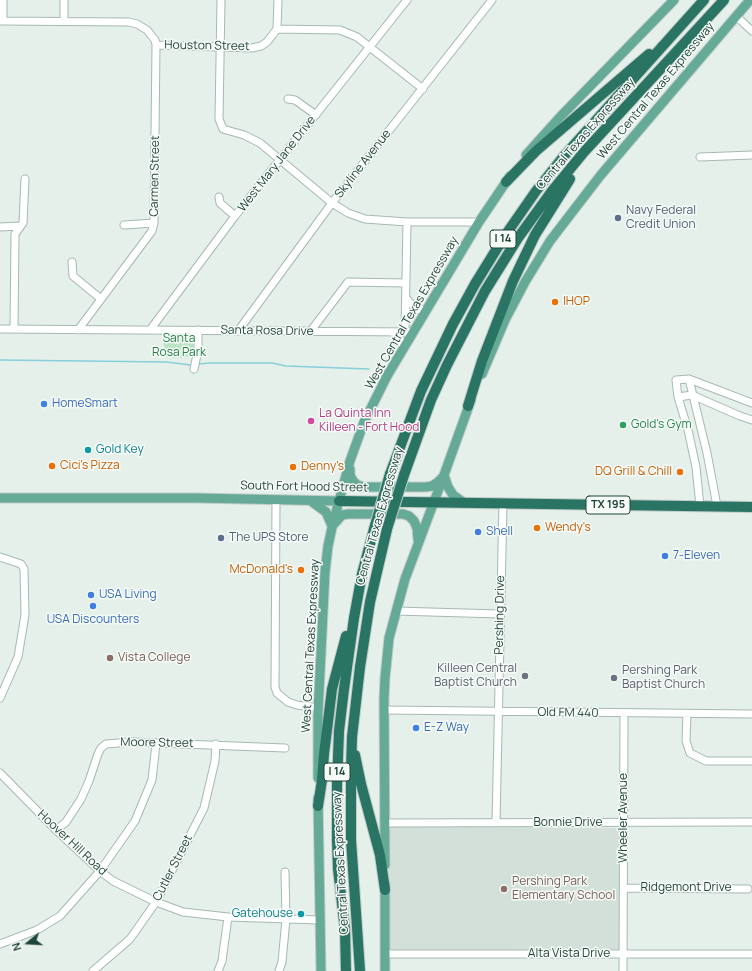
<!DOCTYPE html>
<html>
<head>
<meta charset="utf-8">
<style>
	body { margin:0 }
	#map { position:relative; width:752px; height:971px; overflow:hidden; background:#e5f0ea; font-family:Manrope,sans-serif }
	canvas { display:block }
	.north { position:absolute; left:8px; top:923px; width:40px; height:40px; -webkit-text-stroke:3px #f6fbf8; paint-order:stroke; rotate:252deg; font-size:11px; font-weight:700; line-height:16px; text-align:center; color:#21443a }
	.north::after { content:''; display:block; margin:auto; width:14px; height:18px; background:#21443a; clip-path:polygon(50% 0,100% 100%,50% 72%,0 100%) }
</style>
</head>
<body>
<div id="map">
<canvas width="752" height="971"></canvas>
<div class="north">N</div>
</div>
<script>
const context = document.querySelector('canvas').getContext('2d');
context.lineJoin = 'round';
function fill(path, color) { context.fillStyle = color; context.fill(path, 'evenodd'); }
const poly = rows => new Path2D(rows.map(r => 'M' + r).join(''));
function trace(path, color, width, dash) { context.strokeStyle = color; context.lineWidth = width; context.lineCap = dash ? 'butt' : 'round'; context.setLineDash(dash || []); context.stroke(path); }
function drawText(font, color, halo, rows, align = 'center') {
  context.font = font + ' Manrope,sans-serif'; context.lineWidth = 3; context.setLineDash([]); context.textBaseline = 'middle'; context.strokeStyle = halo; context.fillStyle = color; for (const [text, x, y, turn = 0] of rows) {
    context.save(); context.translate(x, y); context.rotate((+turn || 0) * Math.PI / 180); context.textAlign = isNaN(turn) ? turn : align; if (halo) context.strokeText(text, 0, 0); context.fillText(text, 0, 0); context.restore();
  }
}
const built = poly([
	[388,826,619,828,619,949,389,951]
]);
const green = poly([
	[192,333,194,336,193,355,181,358,164,357,164,334]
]);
const stream = poly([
	[0,360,166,362,191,365],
	[198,364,210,363,272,363,286,366,369,369]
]);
const minor = poly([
	[221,0,219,119,223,129,244,135,260,143,332,203,348,213,365,219,407,222,479,222],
	[736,16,752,31],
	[64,20,64,0],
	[0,21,129,22,137,24,147,30,155,40,156,45,252,48,261,46,267,42,277,29],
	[3,21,3,0],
	[277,29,340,30,357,37,423,89],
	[277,29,278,0],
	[288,99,295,100,316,115],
	[700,157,752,155],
	[219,197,220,203,235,216],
	[124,225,154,223],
	[0,227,20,226],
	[72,262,73,276,101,299],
	[406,298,411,304,417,309,421,310,427,309],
	[0,329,413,332],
	[14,329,15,234,23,223,25,179],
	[78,330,152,231,154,223,156,45],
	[150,330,235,216,407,0],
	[238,331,332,203,492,0],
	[310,332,348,282,406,283],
	[392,332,400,339,404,348],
	[405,332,407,222],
	[194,369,198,350,198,330],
	[689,379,707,453,717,506],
	[678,397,692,395,740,416,752,420],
	[276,500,275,687,277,693,288,702,297,705,319,708],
	[700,506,696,467,688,430,678,397,676,380,689,379,752,403],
	[0,557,21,564,24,569,25,615,18,657,0,698],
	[396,611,499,614],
	[384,710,752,714],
	[687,714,686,741,690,753,706,761,752,761],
	[0,773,56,830,100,871,113,881,156,902,183,912,228,917,319,920],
	[384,823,752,822],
	[496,823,503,503],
	[56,830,66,822,81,799,89,781,98,754,101,748,106,744,132,742,285,748],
	[624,888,748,889],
	[0,944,37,930,60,916,100,871,135,821,152,780,156,744],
	[385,954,752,954],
	[93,971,130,939,156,902,204,808,215,761,216,744],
	[218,971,222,961,228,917],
	[279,971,282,962,286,919,285,872],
	[623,971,624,713]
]);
const major = poly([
	[526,155,561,116,674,0],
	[482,374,505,320,525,282,550,241,600,176,750,0],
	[350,469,350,475,353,481,357,485,364,487,426,487,432,486,438,482,443,477],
	[444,475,448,487,453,495,464,503],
	[0,498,197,498,339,501],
	[311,501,326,512,332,526],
	[334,524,342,515,348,514,403,514,409,516,414,521,417,528,418,540],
	[318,778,318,713,325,572,328,546,333,523,350,461,364,422,387,376,479,222,510,176],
	[318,798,321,971],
	[385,865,384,699,385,678,389,638,405,579,444,475,471,400],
	[385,971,385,884]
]);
const highway = poly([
	[506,182,536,151,649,54],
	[468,406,482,361,513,281,535,235,570,179],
	[390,474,421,391,453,324,475,284,504,237,536,191,564,156,704,0],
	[404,475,431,400,447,365,485,291,518,238,552,191,584,152,724,0],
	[339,501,752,507],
	[355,755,361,784,380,855,385,890],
	[318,806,322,780,324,754,332,689,346,636],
	[346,971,345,930,338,869,337,839,337,784,339,731,344,689,354,618,362,574,374,529],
	[360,971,351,840,351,770,352,737,360,667,370,602,387,529]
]);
const highwayBridge = poly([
	[374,529,390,474],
	[387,529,404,475]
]);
const markers = [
	[618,218,4,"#5c6f8a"],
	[555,302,4,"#e8710a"],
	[44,404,4,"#3f7fe0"],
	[311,421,4,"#d1479c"],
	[623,425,4,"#2e9e5b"],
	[88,450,4,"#0f9aa8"],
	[52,466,4,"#e8710a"],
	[293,467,4,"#e8710a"],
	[680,472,4,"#e8710a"],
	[537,528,4,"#e8710a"],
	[478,532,4,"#3f7fe0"],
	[221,538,4,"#5c6f8a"],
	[665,556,4,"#3f7fe0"],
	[301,570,4,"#e8710a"],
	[91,595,4,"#3f7fe0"],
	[93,606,4,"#3f7fe0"],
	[110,658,4,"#8d6e63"],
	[525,676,4,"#6b7280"],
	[614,678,4,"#6b7280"],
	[416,728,4,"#3f7fe0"],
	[504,889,4,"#8d6e63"],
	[301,914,4,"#0f9aa8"]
];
const shields = [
	[503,239,26],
	[608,505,44],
	[337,772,26]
];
const shieldNames = [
	["I 14",503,239],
	["TX 195",608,505],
	["I 14",337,772]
];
const streetNames = [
	["Houston Street",207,46,1],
	["West Central Texas Expressway",656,91,-50],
	["Central Texas Expressway",586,134,-49],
	["West Mary Jane Drive",277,164,-52],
	["Skyline Avenue",363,164,-52],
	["Carmen Street",155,176,-89],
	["West Central Texas Expressway",412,313,-60],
	["Santa Rosa Drive",267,331,1],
	["South Fort Hood Street",304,487,1],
	["Central Texas Expressway",380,516,-74],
	["Pershing Drive",500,615,-89],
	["West Central Texas Expressway",311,646,-87],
	["Old FM 440",568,713,1],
	["Moore Street",157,743,1],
	["Wheeler Avenue",624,818,-90],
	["Bonnie Drive",568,823],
	["Hoover Hill Road",72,843,43],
	["Central Texas Expressway",341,863,-93],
	["Cutler Street",173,868,-63],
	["Ridgemont Drive",686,888],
	["Alta Vista Drive",569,954]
];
const serviceNames = [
	["Navy Federal",626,211],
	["Credit Union",626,225],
	["The UPS Store",229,538]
];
const foodNames = [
	["IHOP",563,302],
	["Cici's Pizza",60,466],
	["Denny's",301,467],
	["DQ Grill & Chill",672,472,"right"],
	["Wendy's",545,528],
	["McDonald's",293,570,"right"]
];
const parkNames = [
	["Santa",179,339],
	["Rosa Park",179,353]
];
const shopNames = [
	["HomeSmart",52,404],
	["Shell",486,532],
	["7-Eleven",673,556],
	["USA Living",99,595],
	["USA Discounters",93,620,"center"],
	["E-Z Way",424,728]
];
const hotelNames = [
	["La Quinta Inn",319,414],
	["Killeen - Fort Hood",319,428]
];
const leisureNames = [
	["Gold's Gym",631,425]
];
const cultureNames = [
	["Gold Key",96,450],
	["Gatehouse",293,914,"right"]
];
const educationNames = [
	["Vista College",118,658],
	["Pershing Park",512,882],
	["Elementary School",512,896]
];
const worshipNames = [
	["Killeen Central",517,669],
	["Baptist Church",517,683],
	["Pershing Park",622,671,"left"],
	["Baptist Church",622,685,"left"]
];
fill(built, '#d2e0d9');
fill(green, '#bbe3c5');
trace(stream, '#87cfda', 1.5);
trace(minor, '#a6b9b2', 9);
trace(major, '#c1cbc8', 11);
trace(highway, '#c1cbc8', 12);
trace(minor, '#fff', 7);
trace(major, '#64aa97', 9);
trace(highway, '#297463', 10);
trace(highwayBridge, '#c1cbc8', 12, []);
trace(highwayBridge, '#297463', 10);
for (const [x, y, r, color] of markers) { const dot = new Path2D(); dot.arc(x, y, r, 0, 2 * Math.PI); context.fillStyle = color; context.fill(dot); trace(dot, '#f6fbf8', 1.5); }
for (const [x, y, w] of shields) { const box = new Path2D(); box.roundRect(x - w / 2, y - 9, w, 18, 3); context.fillStyle = '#f6fbf8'; context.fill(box); trace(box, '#21443a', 1); }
drawText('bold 11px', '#21443a', null, shieldNames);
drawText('12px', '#21443a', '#f6fbf8', streetNames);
drawText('12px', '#4e5e75', '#f6fbf8', serviceNames, 'left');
drawText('12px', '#c56008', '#f6fbf8', foodNames, 'left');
drawText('12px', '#268147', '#f6fbf8', parkNames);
drawText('12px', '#366cbe', '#f6fbf8', shopNames, 'left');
drawText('12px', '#b23c85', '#f6fbf8', hotelNames, 'left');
drawText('12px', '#27864d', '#f6fbf8', leisureNames, 'left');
drawText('12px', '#0d838f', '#f6fbf8', cultureNames, 'left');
drawText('12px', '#785e54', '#f6fbf8', educationNames, 'left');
drawText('12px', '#5b616d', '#f6fbf8', worshipNames, 'right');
</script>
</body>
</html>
